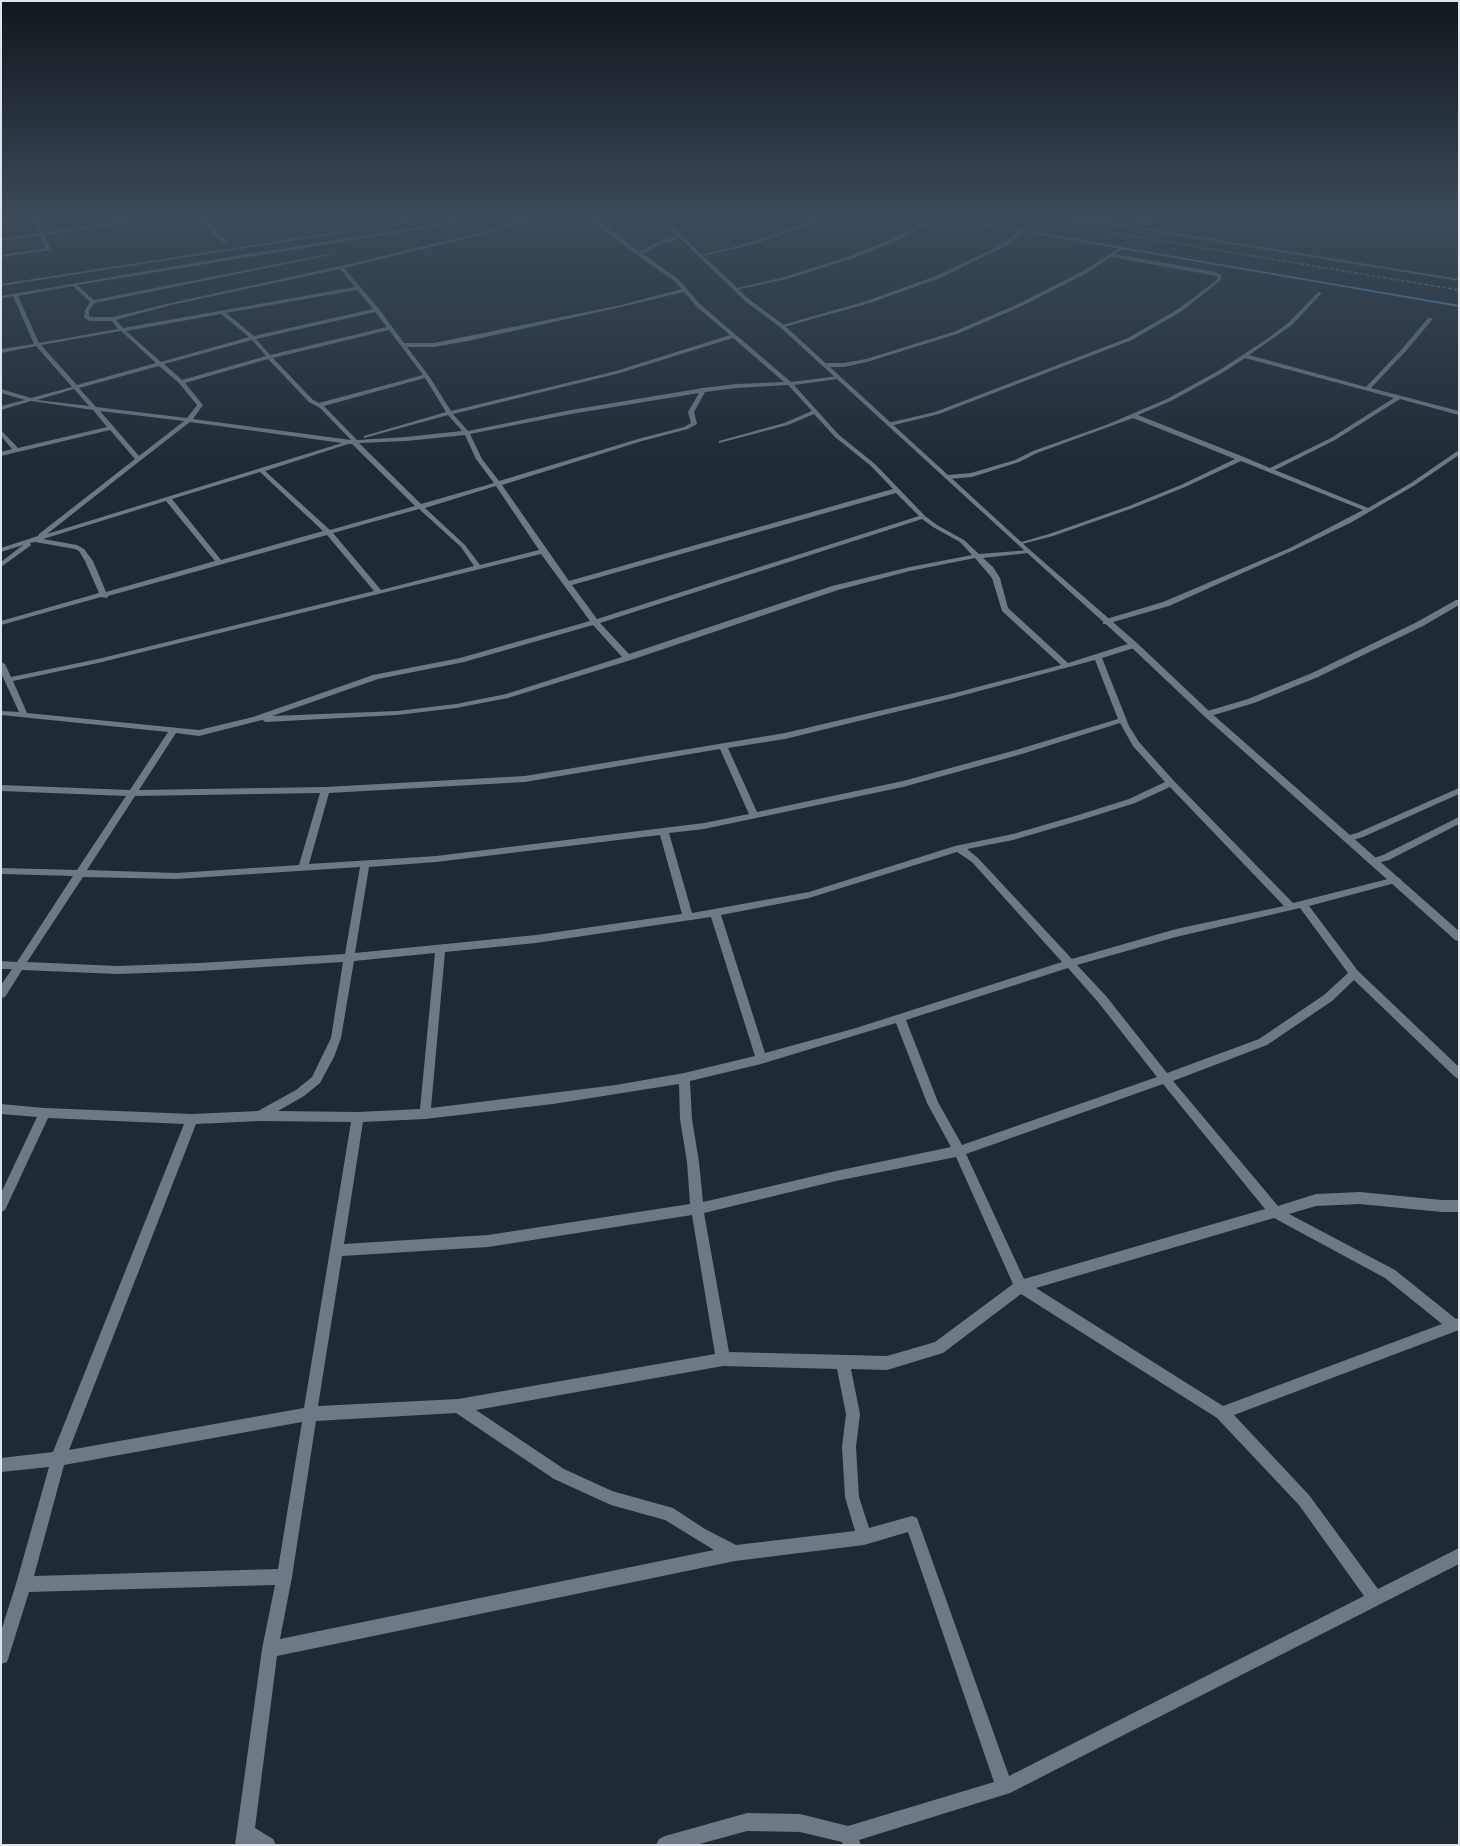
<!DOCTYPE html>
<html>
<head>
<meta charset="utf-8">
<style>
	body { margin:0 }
	#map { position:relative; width:1460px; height:1846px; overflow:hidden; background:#1f2a33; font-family:"Nunito Sans",sans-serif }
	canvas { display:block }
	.frame { position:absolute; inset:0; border:2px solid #dee4eb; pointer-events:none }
</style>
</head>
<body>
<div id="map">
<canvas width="1460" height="1846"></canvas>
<div class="frame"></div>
</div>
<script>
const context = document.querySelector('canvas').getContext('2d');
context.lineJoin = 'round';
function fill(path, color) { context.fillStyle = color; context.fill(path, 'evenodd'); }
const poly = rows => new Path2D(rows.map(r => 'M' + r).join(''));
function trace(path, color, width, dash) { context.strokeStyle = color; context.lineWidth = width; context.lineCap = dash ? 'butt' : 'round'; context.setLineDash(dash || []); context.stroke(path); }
const built = poly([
	[1087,216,1158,216,1152,227]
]);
const minor = poly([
	[30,216,34,216,43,233,163,216,174,216,44,235,51,250,1,257,1,255,46,248,40,236,1,241,1,239,39,233,30,216],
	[196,216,200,216,227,241,227,243,223,243,196,216],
	[490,216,500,216,77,285,94,300,328,254,330,255,95,303,89,310,89,316,91,317,113,317,171,303,341,266,503,227,535,216,541,216,506,229,344,268,379,309,404,343,434,343,621,305,682,289,674,281,612,237,588,216,593,216,640,252,653,244,681,235,681,237,657,246,643,254,678,279,701,305,791,382,839,376,839,378,837,379,794,385,839,435,875,464,925,516,937,525,964,540,979,554,1030,550,1031,551,1028,553,983,558,993,567,1000,578,1008,608,1068,663,1131,643,1137,643,1137,647,1102,658,1129,726,1139,742,1174,781,1293,903,1396,877,1399,878,1401,880,1399,882,1309,906,1358,971,1459,1067,1459,1079,1455,1077,1354,980,1332,1001,1267,1045,1173,1081,1278,1206,1316,1194,1360,1192,1442,1200,1459,1200,1459,1212,1442,1212,1360,1204,1316,1206,1289,1214,1395,1270,1456,1319,1459,1318,1459,1330,1234,1415,1309,1495,1378,1589,1459,1548,1459,1564,1010,1793,859,1840,861,1845,843,1845,842,1842,800,1832,747,1831,696,1845,656,1845,659,1839,665,1836,747,1813,800,1814,848,1826,994,1782,908,1532,864,1545,735,1561,277,1656,255,1828,273,1839,276,1845,235,1845,262,1649,275,1585,29,1592,9,1656,7,1662,1,1664,1,1631,16,1584,49,1467,1,1472,1,1458,53,1452,184,1124,48,1118,5,1210,1,1212,1,1193,37,1117,1,1114,1,1104,45,1108,192,1114,258,1111,296,1090,312,1077,331,1038,343,962,200,971,118,974,22,970,5,997,1,998,1,985,12,969,1,969,1,961,17,962,73,876,1,874,1,868,77,870,126,796,1,791,1,785,130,790,168,732,1,715,1,711,19,712,1,673,1,662,5,664,11,677,98,659,374,591,327,535,108,596,107,598,101,597,1,625,1,621,99,593,85,561,79,551,75,549,35,542,30,543,31,545,30,546,1,567,1,562,23,545,1,552,1,548,38,536,39,534,135,459,110,430,1,456,1,452,12,449,1,436,1,430,18,448,107,427,93,410,31,401,1,410,1,406,25,400,1,393,1,389,31,398,72,387,36,346,1,353,1,349,34,344,13,296,1,298,1,296,241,255,490,216],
	[340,269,355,287,123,328,116,320,171,305,340,269],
	[73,286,90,302,85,310,84,318,90,321,112,321,118,329,39,343,18,296,73,286],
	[357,290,373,309,254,336,226,313,357,290],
	[684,292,697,307,730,335,616,371,451,411,429,376,407,347,434,347,468,341,621,307,684,292],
	[375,312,387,327,270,355,256,339,375,312],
	[221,314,249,337,161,362,126,331,221,314],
	[389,330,423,375,319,403,313,400,273,358,389,330],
	[121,331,156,363,77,385,41,345,121,331],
	[733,338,784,382,736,384,703,388,571,410,468,431,453,414,620,373,733,338],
	[252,340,266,356,182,380,164,364,252,340],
	[268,359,309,402,320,408,351,440,193,419,203,405,185,383,268,359],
	[159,366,179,383,197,405,187,418,96,407,79,388,159,366],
	[425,378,446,412,364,436,364,438,448,415,462,431,406,437,357,440,324,406,425,378],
	[788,385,812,411,784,423,719,441,719,443,788,425,814,414,835,437,871,466,893,489,569,581,502,485,642,441,688,429,697,424,694,412,705,392,736,388,788,385],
	[74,389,89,406,37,400,74,389],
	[699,393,688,412,691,423,684,427,638,439,499,481,482,459,470,434,571,414,699,393],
	[100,411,184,421,139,456,100,411],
	[190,422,342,443,47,534,141,460,190,422],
	[465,435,476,459,494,483,421,504,359,443,406,441,465,435],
	[348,444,352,444,415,506,330,530,265,471,348,444],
	[260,472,323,531,221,560,172,499,260,472],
	[496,486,539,550,480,565,465,545,425,508,496,486],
	[896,493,919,516,597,619,572,585,896,493],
	[166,501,215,561,106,592,93,561,84,549,77,545,43,539,166,501],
	[419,509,461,547,474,566,381,590,333,533,419,509],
	[922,519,933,527,960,542,972,555,910,567,832,586,629,654,600,623,922,519],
	[541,554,590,621,460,658,373,675,253,717,199,730,27,713,13,681,98,663,541,554],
	[975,558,992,578,1002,611,1061,665,951,694,785,733,525,776,325,787,139,790,176,733,199,736,262,720,266,722,397,715,456,708,508,698,631,660,838,590,910,571,975,558],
	[593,625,622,657,506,694,456,704,397,711,272,716,378,679,464,662,593,625],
	[1095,660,1118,719,1016,750,903,781,757,812,728,748,785,739,953,698,1095,660],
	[1120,723,1133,746,1165,782,1129,799,1075,816,1013,834,955,846,809,892,692,913,669,833,704,829,903,787,1022,754,1120,723],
	[720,749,749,814,704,823,436,856,309,864,329,793,525,782,720,749],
	[1170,787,1284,906,1176,929,1072,959,978,858,967,849,1013,840,1081,820,1135,803,1170,787],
	[320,793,299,865,176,873,87,870,135,796,320,793],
	[660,835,682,914,536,935,355,953,369,867,436,862,660,835],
	[957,852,972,862,1062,962,856,1028,765,1053,721,915,809,898,957,852],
	[360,867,345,954,200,963,118,966,27,962,83,877,176,879,360,867],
	[1300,908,1348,973,1324,995,1259,1039,1167,1073,1106,996,1077,965,1176,937,1300,908],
	[711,917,755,1056,684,1073,616,1085,431,1108,445,952,536,943,711,917],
	[435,953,420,1109,358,1112,278,1111,304,1096,320,1083,334,1057,341,1038,354,961,435,953],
	[1068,968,1098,1002,1157,1077,962,1145,938,1102,906,1020,1068,968],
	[896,1023,927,1103,951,1147,836,1171,703,1202,699,1162,692,1119,690,1081,761,1064,896,1023],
	[679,1084,680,1119,687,1162,690,1204,488,1235,344,1244,363,1122,425,1119,553,1104,679,1084],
	[1163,1084,1265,1209,1024,1279,966,1154,1163,1084],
	[260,1121,351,1122,304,1408,69,1450,196,1124,260,1121],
	[956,1157,1013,1284,935,1342,887,1356,729,1352,704,1213,836,1181,956,1157],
	[692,1215,715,1354,458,1399,318,1406,342,1256,488,1247,692,1215],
	[1274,1218,1385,1278,1442,1324,1223,1406,1036,1288,1274,1218],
	[1021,1294,1217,1418,1299,1505,1364,1596,1009,1776,917,1518,912,1516,869,1528,859,1497,856,1447,860,1414,851,1369,887,1370,943,1353,1021,1294],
	[723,1366,837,1369,846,1414,842,1447,845,1497,855,1531,736,1545,705,1529,673,1508,612,1491,564,1469,476,1410,723,1366],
	[456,1413,554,1479,611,1505,665,1520,714,1550,280,1639,292,1577,316,1421,456,1413],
	[302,1422,278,1569,34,1576,64,1465,302,1422],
	[825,216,831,216,759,243,700,257,698,256,756,241,825,216],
	[937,216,940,217,898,240,851,259,787,279,735,290,733,289,784,277,847,257,894,238,937,216],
	[1020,230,1024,231,1011,243,940,278,870,303,784,327,779,326,866,301,936,276,987,252,1007,241,1020,230],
	[1121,247,1123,249,1114,254,1216,272,1221,275,1221,280,1182,311,1132,340,939,414,890,426,887,424,888,423,935,412,1128,338,1178,309,1217,280,1217,276,1111,257,1087,273,1022,306,957,334,867,362,844,367,825,367,822,365,825,363,844,363,866,359,953,332,1018,304,1083,271,1121,247],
	[1318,292,1322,293,1292,325,1249,355,1366,387,1402,349,1428,318,1432,318,1432,320,1406,351,1371,388,1459,411,1459,415,1400,399,1335,440,1275,470,1368,508,1411,483,1459,450,1459,455,1415,485,1352,522,1294,550,1169,606,1106,624,1103,624,1103,620,1163,602,1290,548,1363,510,1241,461,1185,487,1133,508,1053,536,1018,545,1018,543,1049,534,1129,506,1181,485,1235,459,1133,418,1037,453,1019,462,972,477,948,479,945,477,948,475,971,473,1015,460,1033,451,1106,425,1167,399,1218,371,1267,339,1288,323,1318,292],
	[1245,358,1394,398,1331,438,1270,468,1244,457,1138,415,1171,401,1222,373,1245,358],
	[1456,600,1459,600,1459,605,1423,626,1318,677,1254,703,1207,717,1203,714,1204,712,1248,699,1312,673,1417,622,1456,600],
	[1459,788,1459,794,1363,837,1349,841,1344,838,1346,836,1357,833,1459,788],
	[1459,817,1459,824,1389,860,1374,864,1369,861,1371,859,1383,855,1459,817]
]);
const tertiary = poly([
	[441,216,451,216,1,286,1,284,441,216],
	[657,216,661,216,750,300,784,325,1030,550,1137,643,1210,712,1459,931,1459,941,1455,940,1204,716,1131,647,1026,552,780,327,746,302,657,216],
	[1032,216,1076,222,1114,223,1459,279,1459,281,1114,225,1076,224,1032,216]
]);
const primary = poly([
	[932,216,941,216,1459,305,1459,307,932,216]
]);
const rail = poly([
	[1010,216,1459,290]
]);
fill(built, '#253542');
fill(minor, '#6d7984');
fill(tertiary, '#6d7984');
fill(primary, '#5c99ca');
trace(rail, '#777f87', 1.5, [4, 2]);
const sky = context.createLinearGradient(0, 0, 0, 474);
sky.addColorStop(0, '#11171c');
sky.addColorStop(0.46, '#3c4a5b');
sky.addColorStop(1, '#3c4a5b00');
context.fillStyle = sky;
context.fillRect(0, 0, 1460, 474);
</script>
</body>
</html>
